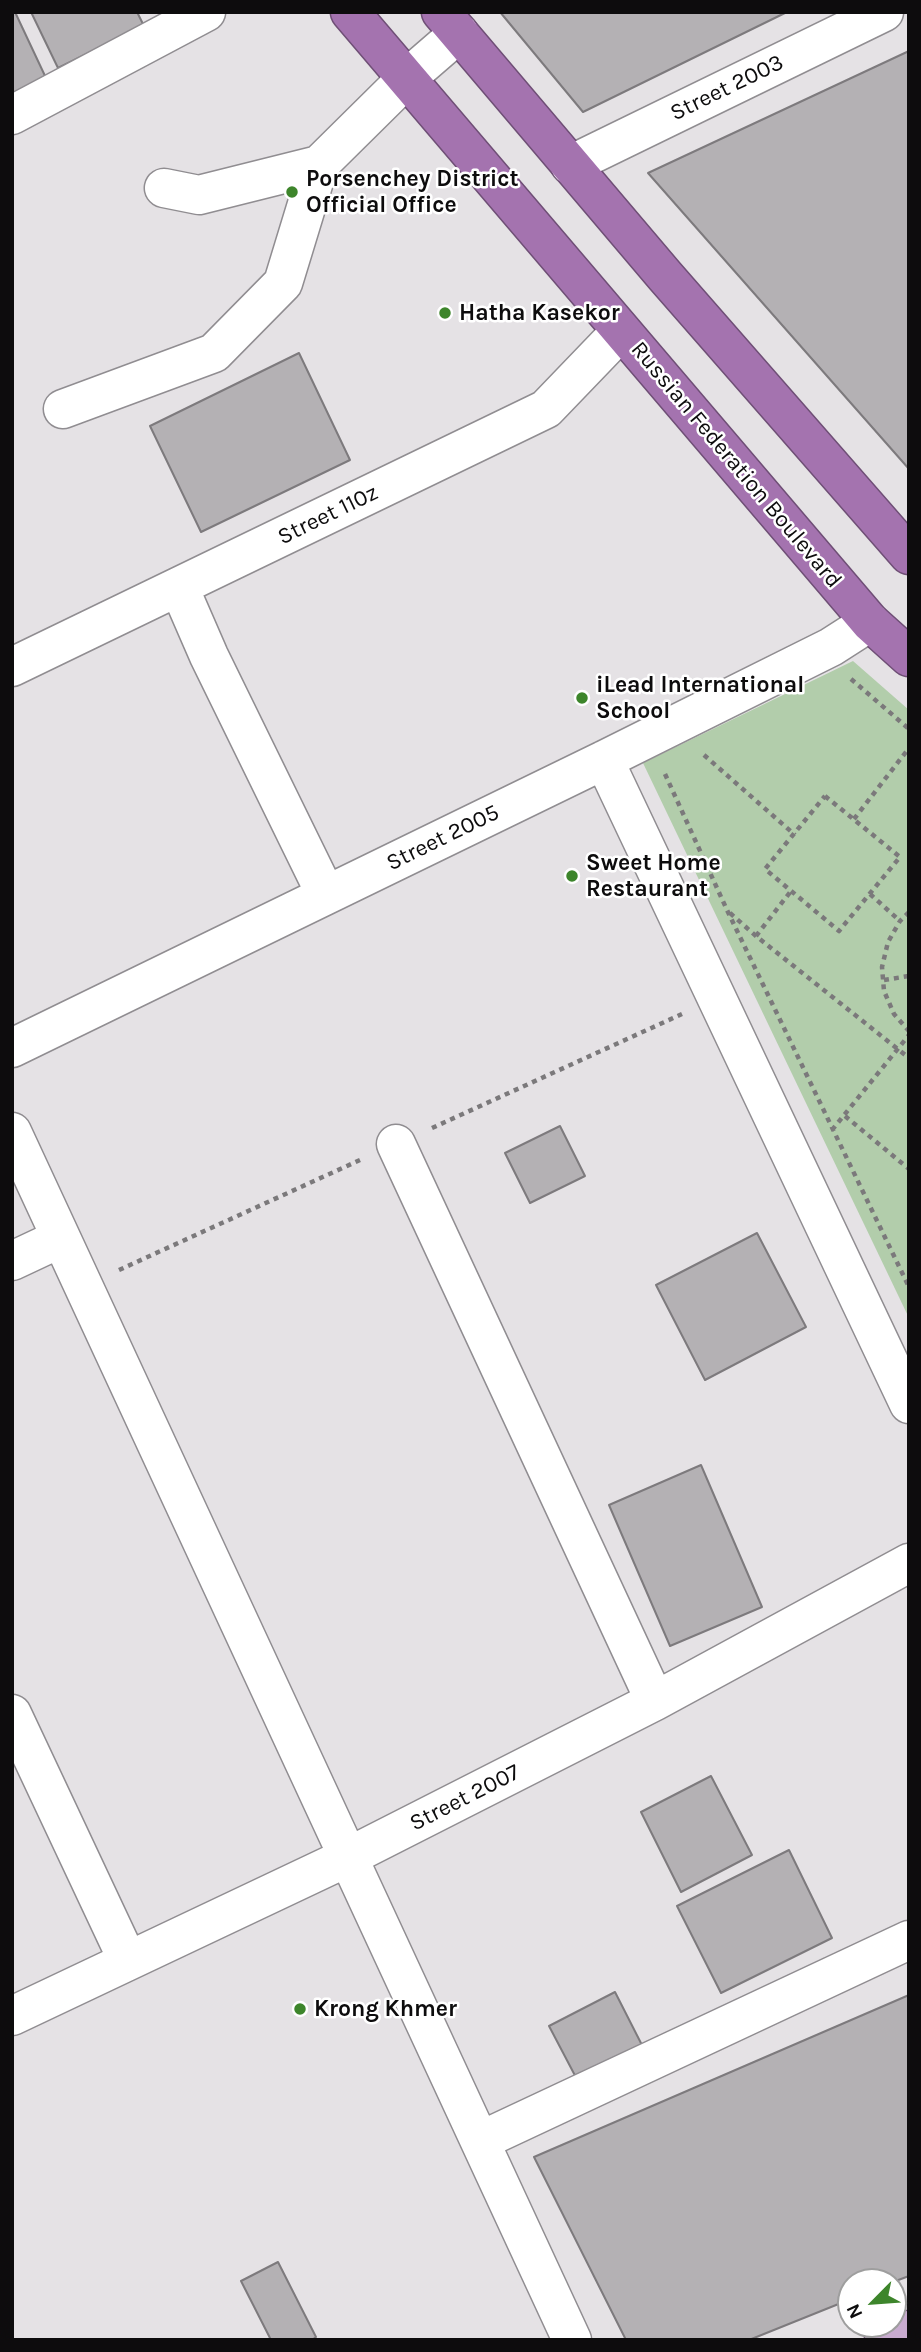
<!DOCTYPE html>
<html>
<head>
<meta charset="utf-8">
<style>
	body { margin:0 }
	#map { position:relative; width:921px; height:2352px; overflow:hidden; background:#e5e2e5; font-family:Karla,sans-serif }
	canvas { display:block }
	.frame { position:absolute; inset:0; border:14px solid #0d0c0d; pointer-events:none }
	.north { position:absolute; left:837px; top:2268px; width:70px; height:70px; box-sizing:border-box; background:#fff; border:2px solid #9e9e9e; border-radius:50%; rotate:245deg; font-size:19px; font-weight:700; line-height:28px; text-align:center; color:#0d0c0d }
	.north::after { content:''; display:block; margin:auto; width:24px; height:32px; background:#3d852b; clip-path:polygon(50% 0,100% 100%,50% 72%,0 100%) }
</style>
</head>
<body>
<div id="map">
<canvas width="921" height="2352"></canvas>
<div class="frame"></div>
<div class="north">N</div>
</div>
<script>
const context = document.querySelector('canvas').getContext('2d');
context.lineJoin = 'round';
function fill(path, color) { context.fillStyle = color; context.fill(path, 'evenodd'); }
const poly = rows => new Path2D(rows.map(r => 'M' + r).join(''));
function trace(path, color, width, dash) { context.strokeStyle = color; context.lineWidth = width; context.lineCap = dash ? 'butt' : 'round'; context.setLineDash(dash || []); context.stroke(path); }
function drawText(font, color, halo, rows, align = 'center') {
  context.font = font + ' Karla,sans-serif'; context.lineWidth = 5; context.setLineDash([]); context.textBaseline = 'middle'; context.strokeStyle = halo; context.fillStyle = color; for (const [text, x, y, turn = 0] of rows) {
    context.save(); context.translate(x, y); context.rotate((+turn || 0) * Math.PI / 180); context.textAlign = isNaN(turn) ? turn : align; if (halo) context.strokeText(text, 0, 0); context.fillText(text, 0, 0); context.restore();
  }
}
const green = poly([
	[853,661,909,710,909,1318,643,763]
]);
const building = poly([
	[12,12,15,12,46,78,12,94,12,12],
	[31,12,137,12,144,26,58,68,31,12],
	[500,12,787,12,583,112,500,12],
	[909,51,909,469,648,173,909,51],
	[299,353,350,460,201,532,150,426,299,353],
	[560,1126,585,1176,530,1203,505,1153,560,1126],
	[757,1233,806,1327,705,1380,656,1285,757,1233],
	[701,1465,762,1607,670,1646,609,1505,701,1465],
	[711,1776,752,1855,681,1892,641,1812,711,1776],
	[789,1850,832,1938,721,1993,677,1906,789,1850],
	[615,1992,646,2053,581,2087,549,2026,615,1992],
	[909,1995,909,2276,893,2282,851,2282,851,2299,749,2340,626,2340,534,2157,909,1995],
	[278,2262,316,2337,312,2340,271,2340,241,2281,278,2262]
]);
const path = poly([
	[851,679,909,729],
	[704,755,795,835],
	[665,774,727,910,909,1287],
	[825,796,900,857,839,931,765,869,825,796],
	[854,819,909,748],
	[870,894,900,921],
	[909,912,900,921,888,942,882,967,884,991,894,1014,909,1031],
	[730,913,756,936,909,1058],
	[756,936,791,891],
	[884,980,909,976],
	[845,1116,909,1169],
	[432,1128,682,1014],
	[832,1130,909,1035],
	[119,1270,360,1160]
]);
const minor = poly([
	[12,115,206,12],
	[570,165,884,12],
	[164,188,199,195,319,165],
	[63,409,214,353,283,283,319,165,407,78,459,33],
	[179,587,209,656,326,895],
	[12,667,546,409,621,331],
	[604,760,909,1404],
	[12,1048,604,760,831,647,870,622],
	[12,1132,572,2340],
	[396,1144,655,1701],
	[12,1261,61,1238],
	[12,1714,128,1961],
	[12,2016,348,1857,655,1701,909,1563],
	[480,2141,909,1940]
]);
const major = poly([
	[884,2340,909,2330]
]);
const highway = poly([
	[350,12,870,622,909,657],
	[441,12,665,276,909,555]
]);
const markers = [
	[292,192,7,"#3d852b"],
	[445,313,7,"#3d852b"],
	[582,698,7,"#3d852b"],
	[572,876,7,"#3d852b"],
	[300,2009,7,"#3d852b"]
];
const streetNames = [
	["Street 2003",727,88,-26],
	["Russian Federation Boulevard",736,465,50],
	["Street 110z",328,515,-26],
	["Street 2005",443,838,-26],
	["Street 2007",465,1798,-27]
];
const poiNames = [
	["Porsenchey District",306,179],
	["Official Office",306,205],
	["Hatha Kasekor",459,313],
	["iLead International",596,685],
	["School",596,711],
	["Sweet Home",586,863],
	["Restaurant",586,889],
	["Krong Khmer",314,2009]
];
fill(green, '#b2cdab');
fill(building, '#b4b1b4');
trace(building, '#7d7a7d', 2);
trace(minor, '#908d91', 41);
trace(major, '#6f4f76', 41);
trace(highway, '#6f4f76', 41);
trace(path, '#7b797b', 4.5, [5, 5]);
trace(minor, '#fff', 38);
trace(major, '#c8abcf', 38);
trace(highway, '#a473af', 38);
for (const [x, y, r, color] of markers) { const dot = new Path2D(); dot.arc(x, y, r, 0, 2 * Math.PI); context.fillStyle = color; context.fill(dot); trace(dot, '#fff', 2.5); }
drawText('23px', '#0d0c0d', '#fff', streetNames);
drawText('bold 23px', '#0d0c0d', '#fff', poiNames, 'left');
</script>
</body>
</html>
